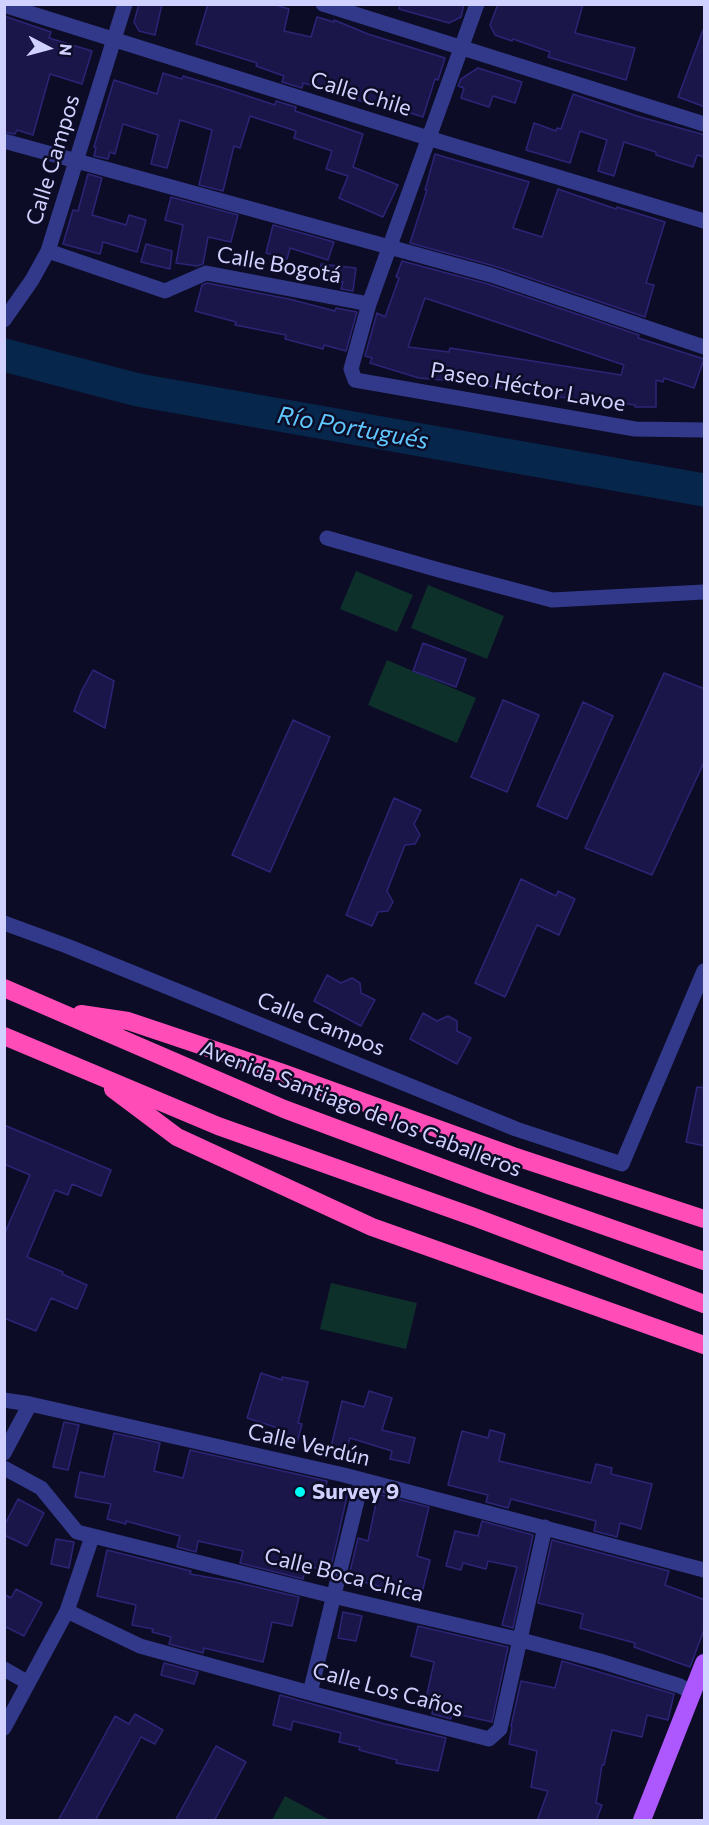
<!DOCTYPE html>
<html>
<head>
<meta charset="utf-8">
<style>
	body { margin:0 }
	#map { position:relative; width:709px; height:1825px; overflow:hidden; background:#0d0c26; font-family:Commissioner,sans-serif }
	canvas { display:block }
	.frame { position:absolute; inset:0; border:6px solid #d1d1ff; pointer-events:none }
	.north { position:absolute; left:18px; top:18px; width:60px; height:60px; -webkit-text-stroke:4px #0d0c26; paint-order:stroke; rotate:96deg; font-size:16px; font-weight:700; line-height:24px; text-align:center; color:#d1d1ff }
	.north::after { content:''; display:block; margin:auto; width:21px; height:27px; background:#d1d1ff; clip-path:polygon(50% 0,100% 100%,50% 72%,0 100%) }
</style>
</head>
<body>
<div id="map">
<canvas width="709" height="1825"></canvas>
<div class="frame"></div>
<div class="north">N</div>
</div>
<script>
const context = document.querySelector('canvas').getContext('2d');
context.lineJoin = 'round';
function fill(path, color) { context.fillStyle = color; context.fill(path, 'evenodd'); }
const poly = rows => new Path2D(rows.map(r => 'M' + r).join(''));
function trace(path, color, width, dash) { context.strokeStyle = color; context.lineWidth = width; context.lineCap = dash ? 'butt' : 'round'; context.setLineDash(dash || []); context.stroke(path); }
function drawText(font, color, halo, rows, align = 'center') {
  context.font = font + ' Commissioner,sans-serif'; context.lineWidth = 5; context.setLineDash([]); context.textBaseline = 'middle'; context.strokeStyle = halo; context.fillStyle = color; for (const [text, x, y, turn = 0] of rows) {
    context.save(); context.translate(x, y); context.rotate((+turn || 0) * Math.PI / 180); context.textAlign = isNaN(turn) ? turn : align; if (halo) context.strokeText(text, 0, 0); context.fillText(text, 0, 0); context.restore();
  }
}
const green = poly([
	[356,571,413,595,397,632,340,609],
	[428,585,504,616,487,659,411,628],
	[387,660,476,698,457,743,368,705],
	[331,1283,417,1303,406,1349,320,1329],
	[285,1796,328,1819,327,1820,272,1820]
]);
const river = poly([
	[4,355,138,390,704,490]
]);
const building = poly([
	[139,4,162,4,155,35,139,31,134,22,139,4],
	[208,4,272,4,289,9,284,31,311,37,317,17,334,22,334,20,368,34,445,58,438,80,435,79,423,117,372,101,371,104,350,98,351,96,303,83,302,88,282,82,284,76,256,66,257,63,196,44,208,4],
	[400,4,464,4,461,17,449,23,399,9,400,4],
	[498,4,583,4,575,33,635,48,626,80,548,57,550,52,513,39,512,41,495,35,490,25,498,4],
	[4,16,51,32,49,38,92,51,82,84,50,74,33,135,17,130,15,134,4,132,4,16],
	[703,30,705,30,705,107,678,97,703,30],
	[478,68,522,82,515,103,493,96,489,107,461,98,464,88,458,86,461,79,478,68],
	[163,73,182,79,183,76,220,87,275,105,276,101,296,107,295,111,363,134,353,167,398,185,383,217,339,198,348,176,326,169,332,151,294,138,296,131,250,116,240,148,234,146,223,191,199,185,212,130,180,120,167,168,151,164,158,135,123,124,115,154,110,152,108,159,94,156,96,148,94,147,114,80,157,94,163,73],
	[573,94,640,117,705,135,705,157,697,155,693,167,656,155,656,152,624,142,614,176,598,171,607,140,580,131,570,163,526,150,534,123,556,131,557,128,561,129,573,94],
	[435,154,529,182,513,228,542,237,558,189,616,209,617,207,665,222,646,283,654,285,645,317,494,266,410,243,427,190,425,190,435,154],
	[88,174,102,178,92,215,126,225,129,215,146,220,137,252,103,242,100,254,63,244,73,210,78,211,88,174],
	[171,197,238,215,231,242,208,237,203,264,197,266,176,263,183,225,165,220,171,197],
	[273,225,334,242,328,260,290,248,287,259,266,253,273,225],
	[146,244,172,251,170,269,141,262,146,244],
	[402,261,488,284,639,335,638,338,704,359,694,388,664,378,663,382,656,380,656,407,635,407,635,405,593,399,593,402,443,379,443,380,419,378,370,363,372,358,365,356,377,313,385,317,399,278,396,277,402,261],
	[425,298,624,365,621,375,450,348,449,352,408,347,425,298],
	[321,264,356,268,353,291,341,289,343,282,320,279,321,264],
	[207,283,289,299,335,311,336,308,357,312,346,351,324,345,323,349,285,339,286,335,235,325,236,322,195,311,202,285,207,283],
	[423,643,466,659,456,687,413,671,423,643],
	[93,670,114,681,105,728,74,711,82,690,93,670],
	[664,673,705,689,705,760,652,875,585,848,664,673],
	[503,700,539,715,507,792,471,777,503,700],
	[583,702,613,716,567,819,537,806,583,702],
	[293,720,330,737,270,872,232,855,293,720],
	[394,798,421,810,414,824,420,835,415,844,405,845,387,891,393,902,388,911,378,912,372,926,346,915,394,798],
	[521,879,556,896,558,891,575,899,559,935,537,925,505,997,475,983,521,879],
	[327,975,341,983,352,978,360,983,361,993,375,1000,361,1026,314,1001,327,975],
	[423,1013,437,1021,448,1016,457,1021,457,1031,471,1038,457,1064,410,1039,423,1013],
	[697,1087,705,1088,705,1146,686,1142,697,1087],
	[4,1125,111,1170,101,1196,72,1184,68,1195,55,1190,27,1257,63,1272,62,1274,87,1285,77,1309,51,1298,36,1331,4,1318,4,1235,30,1175,4,1164,4,1125],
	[261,1373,282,1380,282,1377,308,1382,298,1423,302,1424,297,1443,275,1437,278,1428,247,1418,261,1373],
	[369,1391,392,1398,382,1430,415,1438,409,1463,390,1459,392,1451,350,1438,346,1451,331,1447,342,1401,364,1407,369,1391],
	[64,1422,79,1425,68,1470,53,1467,64,1422],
	[490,1430,505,1434,499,1461,591,1483,596,1464,612,1468,611,1474,652,1484,641,1529,620,1523,617,1537,594,1531,596,1521,511,1499,508,1508,486,1502,488,1495,448,1485,462,1431,488,1438,490,1430],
	[114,1433,160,1443,154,1471,183,1478,190,1450,327,1481,326,1486,348,1492,330,1571,306,1566,303,1579,240,1563,243,1551,198,1541,196,1552,177,1547,180,1536,126,1521,126,1524,107,1519,111,1504,75,1497,80,1472,104,1477,114,1433],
	[378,1494,429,1507,417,1556,430,1560,421,1597,355,1580,356,1577,349,1576,358,1538,368,1541,378,1494],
	[18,1499,44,1513,27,1546,4,1535,4,1526,18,1499],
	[482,1521,533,1535,513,1628,502,1625,517,1567,488,1561,486,1569,463,1563,461,1570,446,1566,455,1531,478,1536,482,1521],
	[56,1539,74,1542,69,1568,51,1564,56,1539],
	[552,1540,669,1571,665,1585,705,1600,705,1627,690,1667,634,1647,635,1643,580,1628,583,1614,538,1603,552,1540],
	[107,1550,191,1571,190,1574,235,1582,299,1597,292,1626,272,1622,263,1662,204,1648,203,1653,169,1644,171,1637,152,1632,153,1629,132,1625,136,1605,97,1596,107,1550],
	[16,1589,42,1603,24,1636,4,1626,4,1594,11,1598,16,1589],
	[343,1612,362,1616,356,1641,338,1638,343,1612],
	[418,1626,508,1647,492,1722,452,1713,451,1719,432,1714,434,1705,425,1703,434,1662,411,1656,418,1626],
	[562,1661,674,1694,668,1720,647,1715,642,1737,612,1730,604,1765,602,1765,596,1803,602,1805,596,1821,537,1821,548,1791,531,1787,537,1751,509,1744,512,1727,511,1726,521,1681,555,1688,562,1661],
	[164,1663,198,1672,194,1684,161,1675,164,1663],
	[280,1695,385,1724,446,1738,438,1771,396,1763,397,1760,359,1750,360,1747,339,1742,341,1733,293,1721,291,1730,273,1725,280,1695],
	[135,1714,163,1730,155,1744,141,1737,95,1821,58,1821,115,1716,129,1724,135,1714],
	[216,1746,246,1762,214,1821,175,1821,216,1746]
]);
const street = poly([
	[323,4,704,124],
	[477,4,369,304,351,369,355,380,635,429,704,430],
	[4,5,428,138,704,221],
	[4,141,491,275,704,347],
	[48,251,165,291,206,273,369,304],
	[4,320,32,280,48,251,125,4],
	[327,538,439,570,552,600,704,592],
	[4,923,67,946,516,1129,622,1164,704,971],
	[4,1400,30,1404,344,1475,704,1570],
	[4,1453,30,1404],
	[4,1468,41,1488,77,1532,333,1596,521,1640,600,1661,680,1686,693,1693],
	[67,1611,140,1646,310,1693,489,1739,500,1729,545,1527],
	[4,1669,27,1682],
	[310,1693,362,1480],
	[4,1728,67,1611,92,1537]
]);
const primary = poly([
	[642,1820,704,1663]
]);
const highway = poly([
	[4,988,284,1109,488,1185,704,1261],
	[81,1014,128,1021,280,1072,513,1156,704,1219],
	[4,1036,218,1126,474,1217,704,1304],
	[113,1089,177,1137,372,1227,704,1345]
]);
const markers = [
	[300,1492,6,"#00fcf7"]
];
const streetNames = [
	["Calle Chile",361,94,17],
	["Calle Campos",53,160,-73],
	["Calle Bogotá",279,265,10],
	["Paseo Héctor Lavoe",528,387,10],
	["Calle Campos",321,1024,22],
	["Avenida Santiago de los Caballeros",361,1109,21],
	["Calle Verdún",309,1445,13],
	["Calle Boca Chica",344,1575,14],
	["Calle Los Caños",388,1690,15]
];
const poiNames = [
	["Survey 9",312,1492]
];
const waterNames = [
	["Río Portugués",353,428,10]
];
fill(green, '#0e302b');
trace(river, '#06274b', 33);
fill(building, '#1a1649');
trace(building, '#2c2577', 1.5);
trace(street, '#32398a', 15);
trace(primary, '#ad58ff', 18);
trace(highway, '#ff4cb7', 18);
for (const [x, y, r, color] of markers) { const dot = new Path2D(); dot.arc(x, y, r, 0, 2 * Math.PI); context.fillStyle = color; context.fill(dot); trace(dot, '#0d0c26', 2); }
drawText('22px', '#d1d1ff', '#0d0c26', streetNames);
drawText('bold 22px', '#d1d1ff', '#0d0c26', poiNames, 'left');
drawText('italic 24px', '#5fc8ff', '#0d0c26', waterNames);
</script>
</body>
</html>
